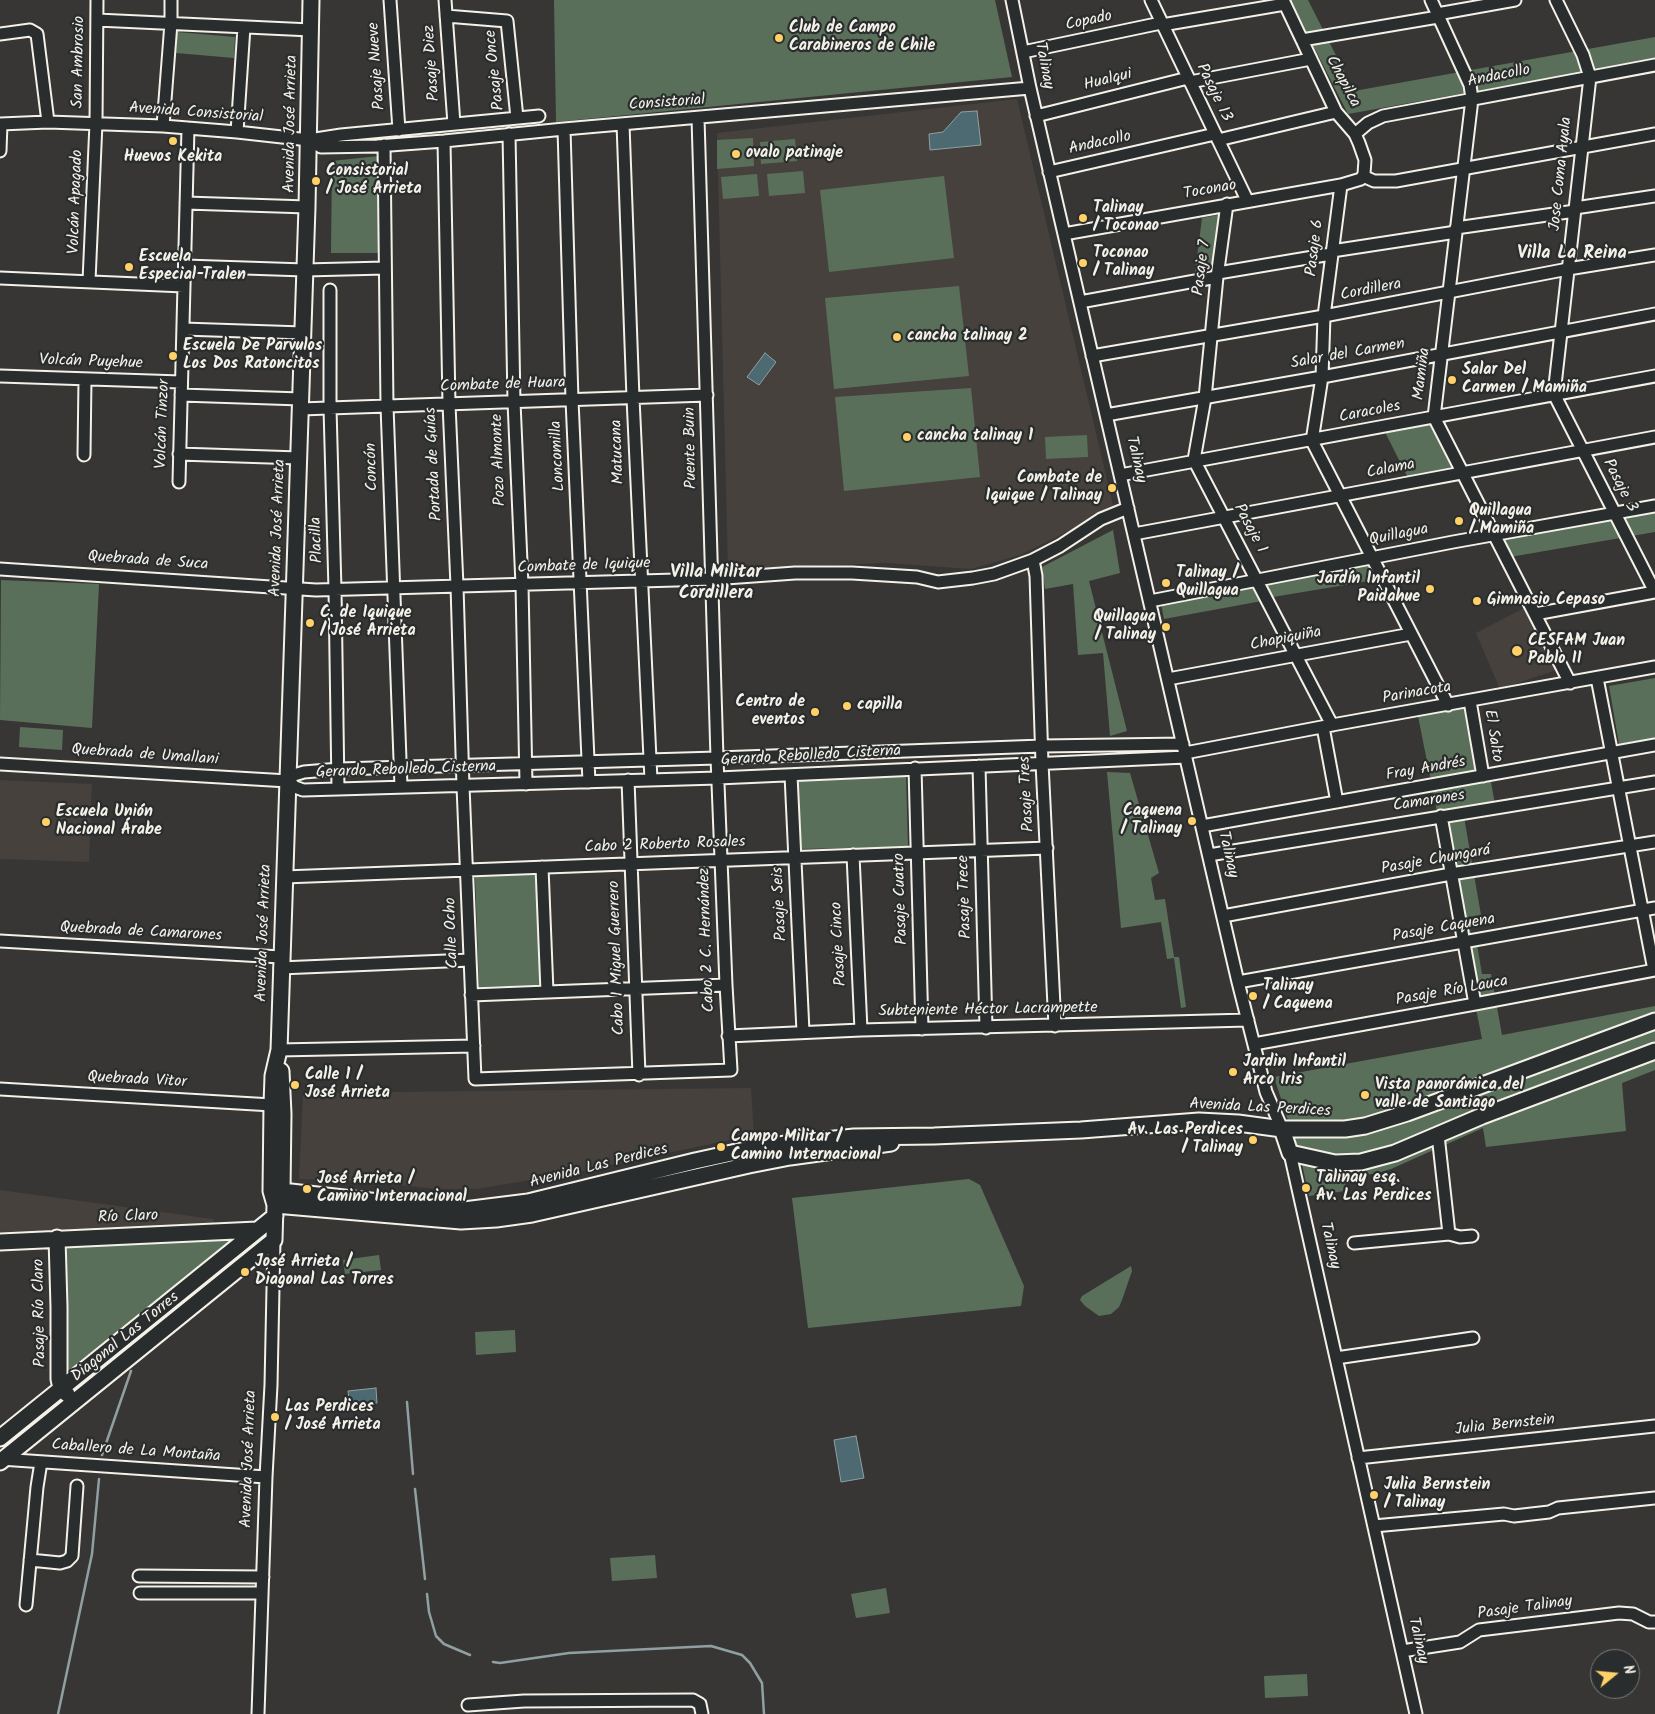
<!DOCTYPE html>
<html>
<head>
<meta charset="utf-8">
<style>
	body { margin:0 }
	#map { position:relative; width:1655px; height:1714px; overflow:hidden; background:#373635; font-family:Kalam,sans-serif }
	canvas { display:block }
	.north { position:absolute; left:1590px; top:1649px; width:50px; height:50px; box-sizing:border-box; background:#2a2d2e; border:1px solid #7b7b78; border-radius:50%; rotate:73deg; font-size:14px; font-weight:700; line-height:20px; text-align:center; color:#f4f1e8 }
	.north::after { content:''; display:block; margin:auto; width:18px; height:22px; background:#ffd166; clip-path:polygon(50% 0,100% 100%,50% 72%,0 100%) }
</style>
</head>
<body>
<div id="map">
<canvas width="1655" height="1714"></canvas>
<div class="north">N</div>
</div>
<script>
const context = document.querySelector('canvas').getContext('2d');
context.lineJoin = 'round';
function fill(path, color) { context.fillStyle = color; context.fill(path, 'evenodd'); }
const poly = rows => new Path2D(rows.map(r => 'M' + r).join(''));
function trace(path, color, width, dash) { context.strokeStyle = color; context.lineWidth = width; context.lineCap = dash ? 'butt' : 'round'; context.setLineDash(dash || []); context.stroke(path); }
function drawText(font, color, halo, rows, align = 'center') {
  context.font = font + ' Kalam,sans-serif'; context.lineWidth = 4.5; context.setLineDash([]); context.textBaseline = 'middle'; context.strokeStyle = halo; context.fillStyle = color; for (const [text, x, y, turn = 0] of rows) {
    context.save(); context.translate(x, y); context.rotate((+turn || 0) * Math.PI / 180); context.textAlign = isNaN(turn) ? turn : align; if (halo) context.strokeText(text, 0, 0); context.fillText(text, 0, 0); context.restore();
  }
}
const built = poly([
	[1017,99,1114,509,1020,555,971,569,886,563,728,569,717,133],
	[1528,606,1559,669,1500,689,1476,633],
	[0,780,92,784,89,862,0,859],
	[751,1088,754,1135,572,1173,477,1189,437,1189,371,1182,299,1179,303,1093],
	[0,1190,213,1219,214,1226,0,1232]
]);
const green = poly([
	[554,0,995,0,1012,77,556,122],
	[1290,0,1308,0,1354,91,1655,37,1655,59,1348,114],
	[177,32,235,37,234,58,176,53],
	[753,138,754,166,717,169,717,140],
	[795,139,797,161,761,164,760,142],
	[379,156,379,253,331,253,332,161],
	[803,171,805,193,769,196,767,174],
	[757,174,759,196,723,199,721,177],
	[944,176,954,258,829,272,820,190],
	[1223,214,1215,270,1195,273,1202,218],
	[959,286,969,376,834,389,825,298],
	[971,388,980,477,844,491,835,397],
	[1431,422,1452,469,1408,478,1385,432],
	[1087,435,1088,457,1046,459,1045,437],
	[1655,509,1655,532,1510,557,1500,537],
	[1113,530,1120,573,1089,581,1127,731,1110,736,1103,653,1078,655,1073,584,1045,589,1042,567],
	[1373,564,1381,579,1273,597,1265,582],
	[1,580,99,584,92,728,0,720],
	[1256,585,1262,601,1164,619,1161,604],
	[1655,678,1655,738,1619,744,1609,686],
	[1478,705,1496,811,1464,817,1481,915,1468,917,1471,934,1475,933,1482,974,1491,974,1502,1035,1655,1006,1655,1070,1622,1083,1626,1131,1486,1147,1483,1128,1391,1169,1374,1174,1346,1175,1345,1191,1309,1196,1302,1164,1274,1077,1482,1039,1418,716],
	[20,727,63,730,62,750,19,747],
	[1107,772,1130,773,1159,873,1151,878,1155,900,1165,899,1174,957,1179,957,1186,1007,1181,1008,1174,958,1167,959,1161,922,1121,928],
	[906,776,908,847,798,849,796,779],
	[538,872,543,985,479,987,475,876],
	[969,1179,980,1185,1024,1286,1021,1306,808,1328,792,1198],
	[244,1236,61,1383,61,1244],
	[379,1255,381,1270,345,1274,343,1260],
	[1131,1266,1132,1271,1122,1300,1119,1307,1111,1314,1099,1316,1085,1306,1080,1300,1082,1296],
	[515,1330,516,1352,476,1355,475,1332],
	[655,1555,657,1578,612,1581,610,1558],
	[886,1588,890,1613,856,1618,851,1594],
	[1307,1674,1308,1696,1265,1698,1264,1676]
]);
const water = poly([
	[977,111,981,145,930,150,929,134,943,132,961,112,977,111],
	[765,353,776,362,759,385,747,377,765,353],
	[376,1388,377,1403,350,1406,348,1391,376,1388],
	[856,1436,864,1478,841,1482,834,1440,856,1436]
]);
const stream = poly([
	[407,1402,413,1474],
	[102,1455,131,1371],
	[415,1489,425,1579],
	[427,1594,429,1612,436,1636,444,1644,470,1655],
	[493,1662,500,1663,569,1653,711,1646,742,1655,750,1663,762,1683,764,1714],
	[58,1714,92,1554,99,1479]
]);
const minor = poly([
	[390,0,399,130],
	[445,0,454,124],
	[1012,0,1030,88,1238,982,1266,1092,1282,1129],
	[1151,0,1247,200],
	[1431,0,1470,85,1472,99,1434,417,1570,683],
	[1556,0,1583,55,1590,77,1554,394,1655,592],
	[1437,14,1515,0],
	[446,16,507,21,517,118],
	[97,20,311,30],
	[1162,25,1285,4],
	[0,34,30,30,37,34,48,122],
	[1302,40,1438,17],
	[1023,52,1161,23],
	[1190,82,1311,59],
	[1036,116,1188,78],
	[0,124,48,122,163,126,237,132,309,140,341,135,539,116],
	[623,124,633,398,651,780],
	[163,126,171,23,171,0],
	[564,129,572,400,589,782],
	[237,132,244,27],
	[509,134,514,402,522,585,526,784],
	[1355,134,1368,123,1383,116,1655,65],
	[309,140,321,147,377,146,444,141,564,129,1030,88],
	[1218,140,1336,112],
	[444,141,449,404,457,586,463,786,475,1079,731,1070,726,985,717,758,698,118],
	[384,145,387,406,401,787],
	[0,151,1,124],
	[1049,172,1215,134],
	[1363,176,1374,181,1396,181,1655,134],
	[1341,185,1324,316,1322,377,1312,441,1448,705],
	[186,203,307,207],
	[1227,204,1217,277,1205,398,1194,460,1332,725],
	[1575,208,1655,196],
	[1456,228,1575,211],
	[1064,234,1341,185,1361,179,1364,174,1365,160,1359,143,1355,134,1336,112,1283,0],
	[1332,251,1456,232],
	[185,266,305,270,385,268],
	[1218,273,1331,254],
	[0,278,184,286],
	[89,281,96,123,97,0],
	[330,290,330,408,335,590,338,789],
	[1080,302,1217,277],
	[183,329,303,333],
	[1092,356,1324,316,1568,269,1655,255],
	[0,376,181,382],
	[181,395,301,399],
	[300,409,707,395],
	[1106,415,1322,377,1655,314],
	[179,454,299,458],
	[84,455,85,379],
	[1120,475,1655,376],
	[179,482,188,128],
	[1134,534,1655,437],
	[1033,560,1036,576,1042,763,1055,1026],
	[0,569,316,590,712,579,795,573,852,573,917,577,938,582,973,578,994,574,1033,560,1060,546,1101,519,1128,508],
	[1150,601,1453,542,1655,506],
	[1535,614,1655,592],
	[1597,678,1654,970],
	[1168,679,1411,634],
	[1470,701,1483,776],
	[1323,727,1337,802],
	[1185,753,1332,725,1655,667],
	[0,764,288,781],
	[979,766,986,1028],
	[915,768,922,1029],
	[791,775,803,1032],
	[628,780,639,1075],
	[288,781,295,787,303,790,338,789,718,778,1186,757],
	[288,781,294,775,304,772,339,769,717,758,1042,746,1183,744],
	[1441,816,1475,1004],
	[1202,826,1655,745],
	[853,855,861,1030],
	[1209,855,1655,782],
	[542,867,547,992],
	[284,877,1047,848],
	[1223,916,1451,874,1655,842],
	[0,941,281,957],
	[280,968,470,960],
	[1238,982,1655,908],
	[471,995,726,985],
	[728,1036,861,1030,1248,1020],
	[1254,1044,1475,1004,1655,970],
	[279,1050,474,1046],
	[0,1089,272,1105],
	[1438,1135,1449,1234],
	[1290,1153,1416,1714],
	[1354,1243,1449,1234,1460,1237,1472,1236],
	[1336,1358,1473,1338],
	[1358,1458,1655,1426],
	[0,1459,266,1477],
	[1374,1526,1504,1514,1514,1516,1549,1512,1558,1508,1655,1498],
	[30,1560,60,1563,67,1561,72,1556,77,1486],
	[139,1576,263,1577],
	[140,1593,262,1593],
	[26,1605,37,1487,41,1462],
	[1402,1651,1460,1642,1479,1630,1619,1613,1633,1614,1649,1622,1655,1622],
	[468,1705,524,1701,693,1700,700,1704,702,1714],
	[258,1714,266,1477,271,1385,274,1240]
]);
const major = poly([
	[1282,1129,1290,1153,1335,1163,1361,1162,1395,1153,1482,1116,1655,1051],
	[271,1191,282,1191,432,1208,464,1210,528,1202,695,1161,750,1149,786,1144,854,1137,934,1136,1081,1130,1199,1121,1238,1123,1282,1129,1345,1129,1365,1126,1407,1113,1655,1021],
	[278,1199,282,1191,283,1114,281,1071],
	[275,1205,461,1221,496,1219,532,1214,749,1165,790,1157,891,1143],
	[57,1238,59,1307,59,1379,61,1388,67,1394],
	[0,1242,257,1230],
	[0,1438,275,1216],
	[0,1462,274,1240,275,1205,271,1191,272,1105,273,1076,279,1050,307,207,311,0]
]);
const markers = [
	[779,38,5,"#ffd166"],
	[173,141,5,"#ffd166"],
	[736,154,5,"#ffd166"],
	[316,181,5,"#ffd166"],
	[1083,218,5,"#ffd166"],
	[1083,263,5,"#ffd166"],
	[129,267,5,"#ffd166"],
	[897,337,5,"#ffd166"],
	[173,356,5,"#ffd166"],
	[1452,380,5,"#ffd166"],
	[907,437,5,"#ffd166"],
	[1112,488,5,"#ffd166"],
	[1459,521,5,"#ffd166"],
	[1166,583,5,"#ffd166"],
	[1430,589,5,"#ffd166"],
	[1477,601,5,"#ffd166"],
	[310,623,5,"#ffd166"],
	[1166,627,5,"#ffd166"],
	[1517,651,6,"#ffd166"],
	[847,706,5,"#ffd166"],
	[815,712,5,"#ffd166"],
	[1192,821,5,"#ffd166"],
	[46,822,5,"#ffd166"],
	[1253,996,5,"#ffd166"],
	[1233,1072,5,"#ffd166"],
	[295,1085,5,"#ffd166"],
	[1365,1095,5,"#ffd166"],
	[1253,1140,5,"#ffd166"],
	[721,1147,5,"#ffd166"],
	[1306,1188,5,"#ffd166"],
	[307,1189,5,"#ffd166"],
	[245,1272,5,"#ffd166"],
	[275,1417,5,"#ffd166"],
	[1374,1495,5,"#ffd166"]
];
const streetNames = [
	["Copado",1089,22,-12],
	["San Ambrosio",80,62,-89],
	["Pasaje Diez",433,63,-94],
	["Pasaje Nueve",378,66,-94],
	["Talinay",1043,66,79],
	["Pasaje Once",496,70,-96],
	["Andacollo",1499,77,-11],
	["Hualqui",1108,81,-14],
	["Chapilca",1342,82,62],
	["Pasaje 13",1213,93,64],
	["Consistorial",667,104,-4],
	["Avenida Consistorial",196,114,4],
	["Avenida José Arrieta",292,124,-89],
	["Andacollo",1100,144,-12],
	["Jose Coma Ayala",1562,174,-84],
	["Toconao",1210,191,-10],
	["Volcán Apagado",77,202,-88],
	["Pasaje 6",1316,248,-83],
	["Pasaje 7",1203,268,-83],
	["Cordillera",1371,291,-11],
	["Salar del Carmen",1348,355,-10],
	["Volcán Puyehue",91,363,2],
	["Mamiña",1423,374,-83],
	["Combate de Huara",503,386,-2],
	["Caracoles",1370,413,-11],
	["Volcán Tinzor",164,424,-88],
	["Puente Buin",692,448,-91],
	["Matucana",619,452,-92],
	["Loncomilla",559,456,-93],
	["Pozo Almonte",500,460,-92],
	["Talinay",1135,460,77],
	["Portada de Guías",435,464,-93],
	["Concón",373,467,-92],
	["Calama",1391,470,-11],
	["Pasaje 3",1619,486,63],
	["Avenida José Arrieta",279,528,-88],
	["Pasaje 1",1249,529,62],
	["Quillagua",1399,536,-11],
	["Placilla",318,540,-92],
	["Quebrada de Suca",148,562,4],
	["Combate de Iquique",584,567,-2],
	["Chapiquiña",1286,640,-11],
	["Parinacota",1417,694,-10],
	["El Salto",1492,736,81],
	["Quebrada de Umallani",145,756,4],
	["Gerardo Rebolledo Cisterna",811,757,-3],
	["Fray Andrés",1426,770,-10],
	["Gerardo Rebolledo Cisterna",406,771,-2],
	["Pasaje Tres",1028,794,-93],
	["Camarones",1429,802,-9],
	["Cabo 2 Roberto Rosales",665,846,-2],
	["Talinay",1227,855,77],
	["Pasaje Chungará",1436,861,-10],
	["Pasaje Trece",966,897,-92],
	["Pasaje Cuatro",902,899,-92],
	["Pasaje Seis",781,904,-93],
	["Pasaje Caquena",1444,929,-10],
	["Quebrada de Camarones",141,933,3],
	["Avenida José Arrieta",265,933,-88],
	["Calle Ocho",453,933,-92],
	["Cabo 2 C. Hernández",708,940,-92],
	["Pasaje Cinco",840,944,-93],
	["Cabo 1 Miguel Guerrero",618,958,-92],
	["Pasaje Río Lauca",1452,992,-10],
	["Subteniente Héctor Lacrampette",988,1011,-1],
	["Quebrada Vitor",137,1081,3],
	["Avenida Las Perdices",1260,1109,3],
	["Avenida Las Perdices",599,1167,-14],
	["Río Claro",128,1218,-2],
	["Talinay",1329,1246,77],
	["Pasaje Río Claro",41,1313,-91],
	["Diagonal Las Torres",126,1338,-39],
	["Julia Bernstein",1505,1426,-6],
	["Caballero de La Montaña",136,1452,4],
	["Avenida José Arrieta",250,1459,-88],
	["Pasaje Talinay",1525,1609,-8],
	["Talinay",1417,1641,77]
];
const poiNames = [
	["Club de Campo",789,29],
	["Carabineros de Chile",789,47],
	["ovalo patinaje",746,154],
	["Huevos Kekita",173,158,"center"],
	["Consistorial",326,172],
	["/ José Arrieta",326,190],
	["Talinay",1093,209],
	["/ Toconao",1093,227],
	["Toconao",1093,254],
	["/ Talinay",1093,272],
	["Escuela",139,258],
	["Especial Tralen",139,276],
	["cancha talinay 2",907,337],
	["Escuela De Parvulos",183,347],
	["Los Dos Ratoncitos",183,365],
	["Salar Del",1462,371],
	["Carmen / Mamiña",1462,389],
	["cancha talinay 1",917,437],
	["Combate de",1102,479,"right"],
	["Iquique / Talinay",1102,497,"right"],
	["Quillagua",1469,512],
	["/ Mamiña",1469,530],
	["Talinay /",1176,574],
	["Quillagua",1176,592],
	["Jardín Infantil",1420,580,"right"],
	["Paidahue",1420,598,"right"],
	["Gimnasio Cepaso",1487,601],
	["C. de Iquique",320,614],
	["/ José Arrieta",320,632],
	["Quillagua",1156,618,"right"],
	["/ Talinay",1156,636,"right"],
	["CESFAM Juan",1528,642],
	["Pablo II",1528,660],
	["Centro de",805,703,"right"],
	["eventos",805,721,"right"],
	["capilla",857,706],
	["Caquena",1182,812,"right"],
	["/ Talinay",1182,830,"right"],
	["Escuela Unión",56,813],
	["Nacional Árabe",56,831],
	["Talinay",1263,987],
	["/ Caquena",1263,1005],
	["Jardin Infantil",1243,1063],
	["Arco Iris",1243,1081],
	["Calle 1 /",305,1076],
	["José Arrieta",305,1094],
	["Vista panorámica del",1375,1086],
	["valle de Santiago",1375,1104],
	["Av. Las Perdices",1243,1131,"right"],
	["/ Talinay",1243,1149,"right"],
	["Campo Militar /",731,1138],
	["Camino Internacional",731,1156],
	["Talinay esq.",1316,1179],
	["Av. Las Perdices",1316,1197],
	["José Arrieta /",317,1180],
	["Camino Internacional",317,1198],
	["José Arrieta /",255,1263],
	["Diagonal Las Torres",255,1281],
	["Las Perdices",285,1408],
	["/ José Arrieta",285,1426],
	["Julia Bernstein",1384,1486],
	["/ Talinay",1384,1504]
];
const neighbourhoodNames = [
	["Villa La Reina",1572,255],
	["Villa Militar",716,574],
	["Cordillera",716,595]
];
fill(built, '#46413d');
fill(green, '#5a6f5a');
fill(water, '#4d6a72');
trace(water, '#90a0a1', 1);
trace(stream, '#90a0a1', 2.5);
trace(minor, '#f4f1e8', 15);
trace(major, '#f4f1e8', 19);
trace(minor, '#2a2d2e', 11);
trace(major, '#2a2d2e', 15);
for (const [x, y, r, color] of markers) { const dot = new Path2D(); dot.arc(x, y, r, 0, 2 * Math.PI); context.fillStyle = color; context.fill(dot); trace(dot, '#2a2d2e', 2); }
drawText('16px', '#f4f1e8', '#2a2d2e', streetNames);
drawText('bold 16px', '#f4f1e8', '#2a2d2e', poiNames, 'left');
drawText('bold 18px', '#f4f1e8', '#2a2d2e', neighbourhoodNames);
</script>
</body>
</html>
